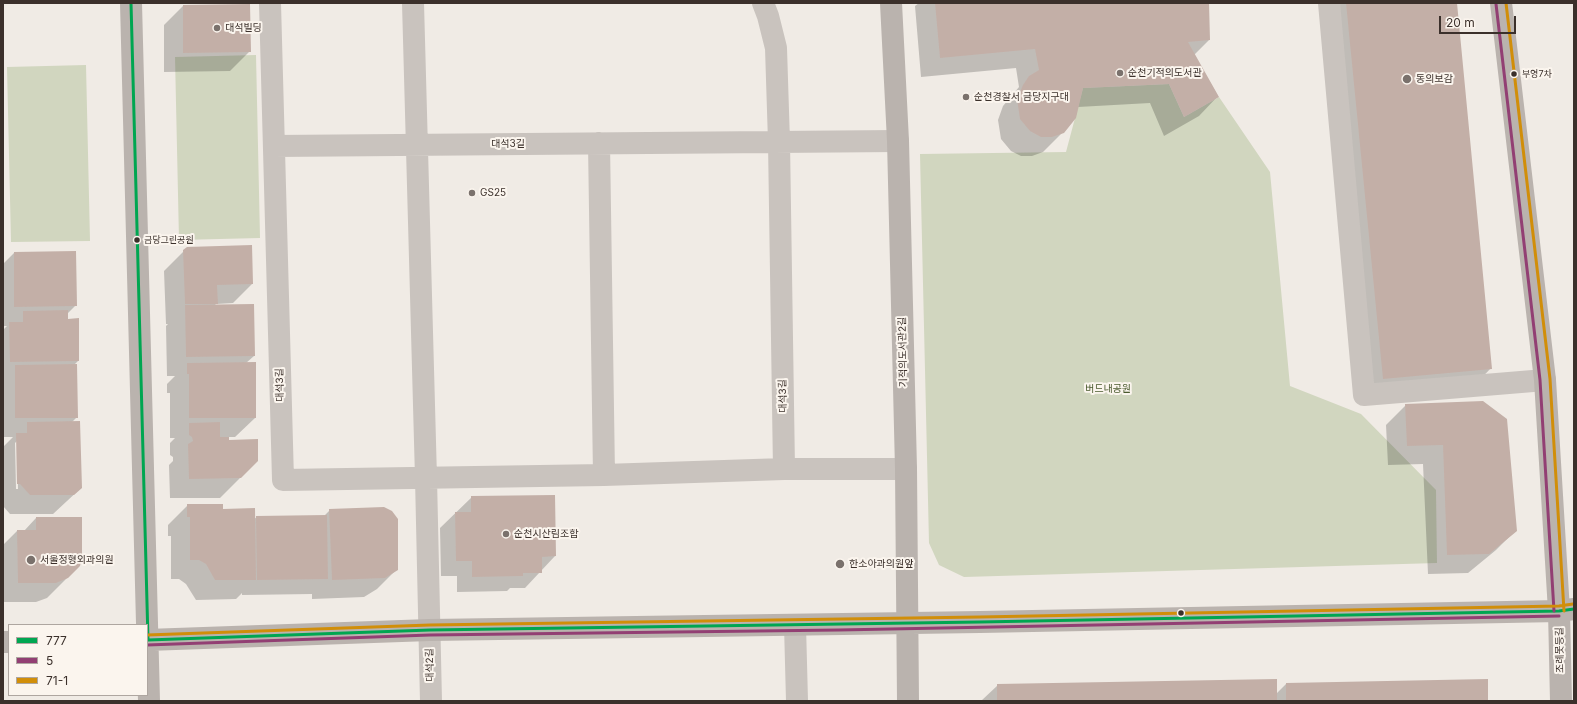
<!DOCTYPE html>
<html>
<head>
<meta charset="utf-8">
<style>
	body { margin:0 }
	#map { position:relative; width:1577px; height:704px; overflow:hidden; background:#f0ebe5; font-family:Inter,sans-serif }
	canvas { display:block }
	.frame { position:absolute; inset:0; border:4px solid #3b302b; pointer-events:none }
	.legend { position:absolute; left:8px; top:624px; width:140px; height:72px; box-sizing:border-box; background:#fbf5ee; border:1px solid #aea6a0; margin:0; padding:5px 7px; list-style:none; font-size:12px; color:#3b302b }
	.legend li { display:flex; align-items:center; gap:8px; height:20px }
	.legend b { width:20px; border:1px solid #aea6a0 }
	.scale { position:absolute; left:1439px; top:16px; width:77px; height:18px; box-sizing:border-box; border:2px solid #3b302b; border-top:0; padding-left:5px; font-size:12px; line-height:14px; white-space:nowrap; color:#3b302b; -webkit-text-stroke:3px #fbf5ee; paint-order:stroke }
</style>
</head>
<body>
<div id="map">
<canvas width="1577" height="704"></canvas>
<div class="frame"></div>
<ul class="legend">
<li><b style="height:5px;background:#00a651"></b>777</li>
<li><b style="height:5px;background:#923f73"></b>5</li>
<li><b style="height:5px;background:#d18e09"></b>71-1</li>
</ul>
<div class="scale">20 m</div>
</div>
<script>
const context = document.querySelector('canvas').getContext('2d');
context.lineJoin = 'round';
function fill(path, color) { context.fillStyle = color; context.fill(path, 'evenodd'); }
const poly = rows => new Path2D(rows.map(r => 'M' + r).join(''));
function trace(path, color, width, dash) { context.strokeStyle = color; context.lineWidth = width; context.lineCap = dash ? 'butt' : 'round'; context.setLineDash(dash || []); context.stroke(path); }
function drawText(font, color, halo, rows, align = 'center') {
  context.font = font + ' Inter,"Noto Sans KR",sans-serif'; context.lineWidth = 4; context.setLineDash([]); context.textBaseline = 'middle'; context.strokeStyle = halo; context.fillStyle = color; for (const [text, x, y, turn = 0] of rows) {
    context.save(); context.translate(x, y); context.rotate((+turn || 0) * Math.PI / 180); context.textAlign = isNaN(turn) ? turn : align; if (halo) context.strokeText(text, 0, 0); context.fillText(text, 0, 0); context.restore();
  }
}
const green = poly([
	[256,55,260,238,179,240,175,57],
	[86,65,90,241,11,242,7,67],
	[1169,84,1184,117,1219,97,1270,172,1290,386,1361,414,1436,490,1437,563,964,577,939,565,929,543,920,154,1066,152,1083,88]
]);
const shadow = poly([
	[919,3,1208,3,1209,40,1194,55,1218,96,1199,116,1164,136,1150,103,1078,107,1063,132,1043,152,1032,156,1021,156,1011,151,1001,139,998,120,1003,106,1019,87,1016,68,921,77,915,6],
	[1325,3,1456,3,1491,368,1472,388,1363,398],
	[183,6,250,51,230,71,164,72,164,25],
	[187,248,252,284,233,303,216,304,214,306,254,356,246,363,255,418,235,437,228,437,228,441,257,461,220,498,170,498,169,465,173,461,173,457,170,455,170,443,175,438,170,438,170,393,167,393,167,384,175,376,167,376,166,326,168,324,166,324,164,271],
	[14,253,76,305,67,314,67,320,78,320,78,361,74,365,77,417,72,422,81,488,53,514,10,514,3,506,3,447,13,437,3,437,3,330,7,326,3,326,3,264],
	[17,441,18,489,16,489,15,443],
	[1482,402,1516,530,1496,550,1468,573,1428,574,1423,464,1388,465,1386,425,1406,405],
	[472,497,555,556,525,588,510,588,507,591,457,592,457,576,441,576,440,528],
	[188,505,222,510,254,519,257,517,324,516,330,510,397,569,377,589,364,597,312,599,312,594,242,595,242,593,236,599,196,600,186,584,179,579,171,579,171,536,168,536,168,525],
	[36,518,67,578,47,598,36,602,3,602,3,545,17,531,24,531],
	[1286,684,1487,701,981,701,998,685,1276,694]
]);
const building = poly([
	[935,3,1209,3,1210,40,1188,42,1219,97,1184,117,1169,84,1083,88,1076,118,1064,133,1052,137,1041,137,1030,131,1020,119,1017,99,1023,85,1029,76,1039,70,1035,49,940,58],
	[1346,3,1457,3,1492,369,1383,379],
	[250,4,251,52,183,53,183,5],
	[252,245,253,284,217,285,218,304,185,304,183,250,187,247],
	[76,251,77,306,14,307,14,252],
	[254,304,255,356,186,357,185,305],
	[68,310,68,319,79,318,79,361,10,362,9,322,23,322,23,311],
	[256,362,256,418,189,418,189,374,187,374,187,363],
	[77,364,78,418,15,418,15,365],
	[1483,401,1507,419,1517,531,1489,554,1447,555,1443,445,1407,446,1405,404],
	[80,421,82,488,74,495,30,495,20,484,17,484,16,433,27,433,27,422],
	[220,422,220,437,229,437,229,440,258,439,258,461,241,478,189,479,188,444,193,441,192,437,189,435,189,423],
	[555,495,556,556,542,557,542,573,523,573,523,576,472,577,472,561,456,561,455,512,471,512,471,496],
	[187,504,223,504,223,509,255,508,256,580,215,580,206,564,199,560,190,560,190,517,187,517],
	[384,507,392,511,398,519,398,570,385,578,332,580,329,509],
	[327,515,328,579,257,580,256,516],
	[36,517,82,517,82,557,80,566,68,578,56,583,18,583,17,530,36,530],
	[1277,679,1277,701,997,701,997,684],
	[1488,679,1488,701,1286,701,1286,683]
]);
const street = poly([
	[270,3,283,480,604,475,784,469,906,469],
	[413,3,426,478,431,701],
	[763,3,768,16,776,48,779,142,784,469],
	[1329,3,1364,395,1545,380],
	[599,143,604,475],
	[274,146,898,141],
	[795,625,797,701]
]);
const secondary = poly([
	[131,3,149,701],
	[891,3,898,141,906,469,908,701],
	[1501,3,1545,380,1559,611,1561,701],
	[147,640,430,630,980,622,1559,611,1574,609],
	[3,642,9,642]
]);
const bus1 = poly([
	[131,3,148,640],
	[148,640,430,630,980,622,1559,611,1574,609]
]);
const bus2 = poly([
	[1496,4,1540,380,1554,611],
	[147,645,430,635,839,630,1559,616]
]);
const bus3 = poly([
	[1506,3,1550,379,1564,611],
	[147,635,430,625,980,617,1559,606,1573,604]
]);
const markers = [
	[217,28,4,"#7a716c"],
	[1120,73,4,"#7a716c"],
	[1514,74,3.5,"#3b302b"],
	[1407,79,5,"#7a716c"],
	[966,97,4,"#7a716c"],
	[472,193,4,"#7a716c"],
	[137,240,3.5,"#3b302b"],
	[506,534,4,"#7a716c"],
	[31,560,5,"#7a716c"],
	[840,564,5,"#7a716c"],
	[1181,613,3.5,"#3b302b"]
];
const busNames = [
	["부영7차",1522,74],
	["금당그린공원",144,240]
];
const poiNames = [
	["대석빌딩",225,28],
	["순천기적의도서관",1128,73],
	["동의보감",1416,79],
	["순천경찰서 금당지구대",974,97],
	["GS25",480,193],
	["순천시산림조합",514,534],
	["서울정형외과의원",40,560],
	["한소아과의원앞",849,564]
];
const streetNames = [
	["대석3길",508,144],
	["기적의도서관2길",903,352,-91],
	["대석3길",280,385,-91],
	["대석3길",783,396,-91],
	["조례못등길",1560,650,-91],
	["대석2길",430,665,-91]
];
const parkNames = [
	["버드내공원",1108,389]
];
fill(green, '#d1d6bf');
fill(shadow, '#0003');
fill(building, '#c3afa7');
trace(street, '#c9c3be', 22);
trace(secondary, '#bab3ae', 22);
trace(bus1, '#00a651', 3);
trace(bus2, '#923f73', 3);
trace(bus3, '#d18e09', 3);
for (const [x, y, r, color] of markers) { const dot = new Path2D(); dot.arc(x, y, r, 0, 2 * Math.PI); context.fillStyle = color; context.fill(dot); trace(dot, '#fbf5ee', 1.5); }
drawText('9px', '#3b302b', '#fbf5ee', busNames, 'left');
drawText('10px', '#3b302b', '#fbf5ee', poiNames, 'left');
drawText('10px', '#3b302b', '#fbf5ee', streetNames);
drawText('10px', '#4a5a2e', '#fbf5ee', parkNames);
</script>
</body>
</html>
